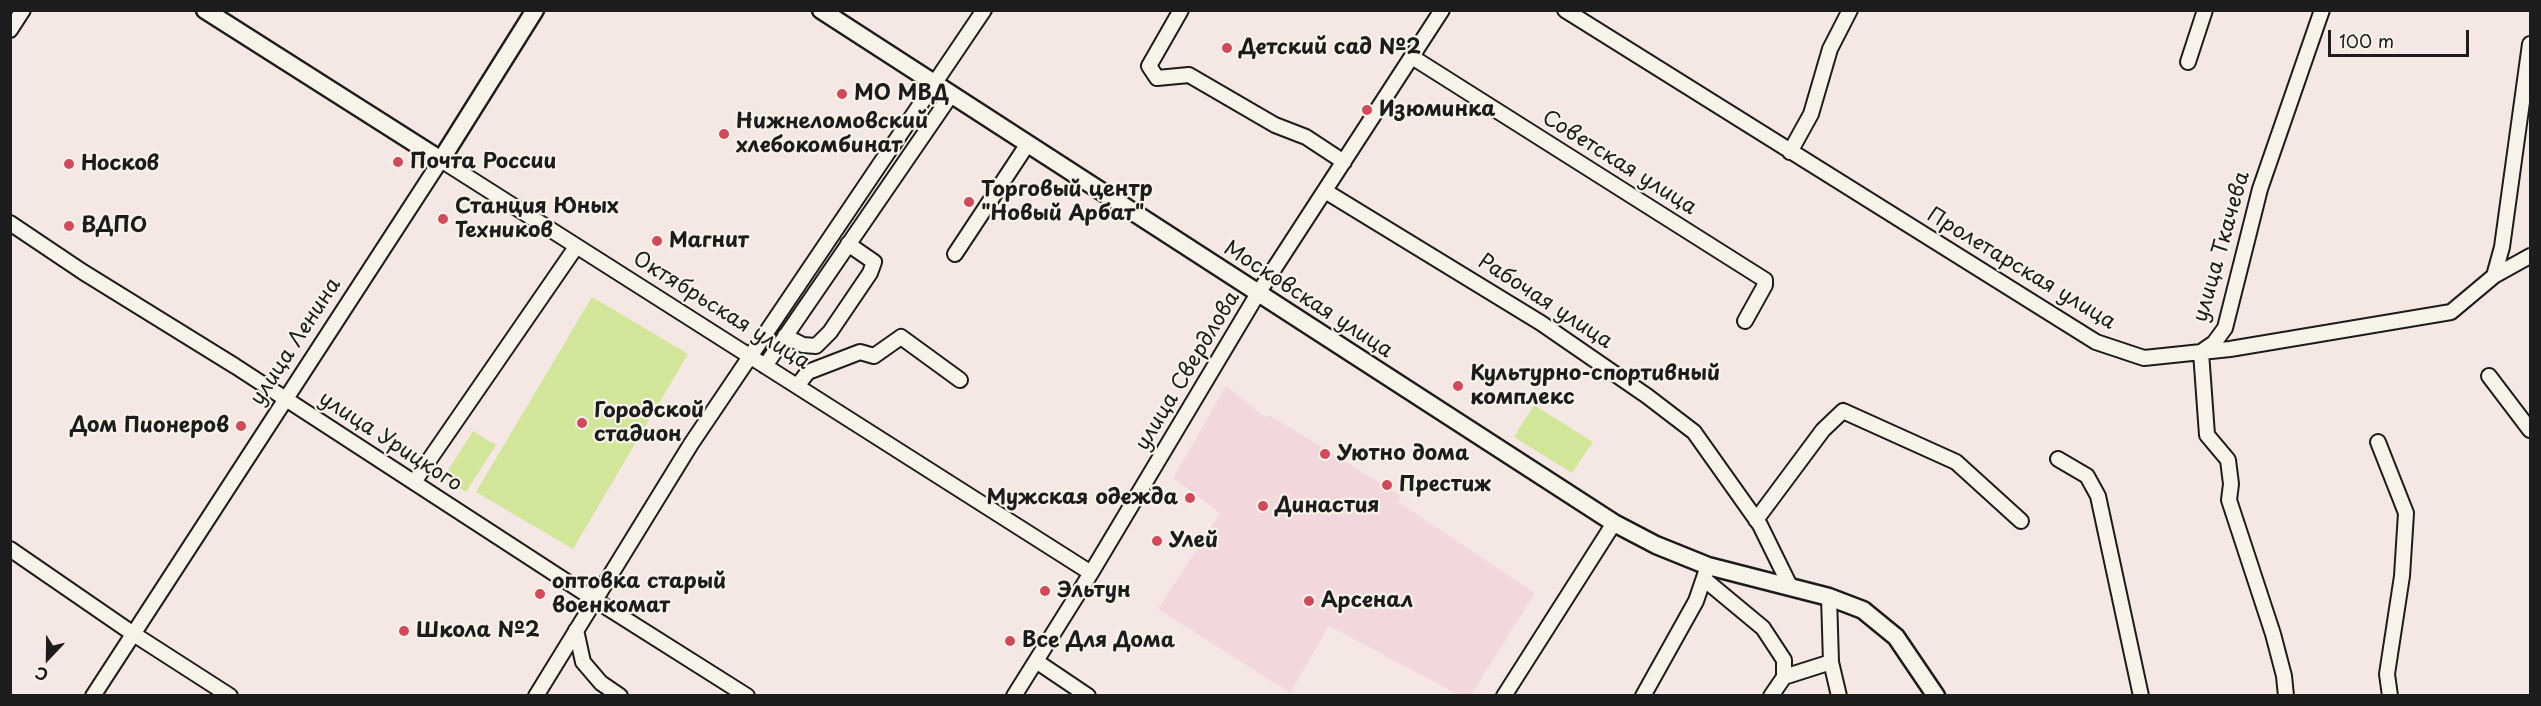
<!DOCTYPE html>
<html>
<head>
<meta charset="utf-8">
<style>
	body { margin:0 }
	#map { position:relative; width:2541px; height:706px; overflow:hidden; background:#f5e7e3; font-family:"Playpen Sans",sans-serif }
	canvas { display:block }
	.frame { position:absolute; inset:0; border:12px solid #1c1c1c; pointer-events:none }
	.north { position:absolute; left:18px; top:628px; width:60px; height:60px; -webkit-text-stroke:4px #f7f3e8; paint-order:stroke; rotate:202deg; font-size:16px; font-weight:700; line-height:24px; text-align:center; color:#1c1c1c }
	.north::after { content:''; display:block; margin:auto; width:21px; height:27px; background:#1c1c1c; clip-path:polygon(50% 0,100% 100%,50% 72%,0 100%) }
	.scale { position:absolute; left:2328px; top:30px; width:141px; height:27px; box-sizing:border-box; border:3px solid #1c1c1c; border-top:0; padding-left:8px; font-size:18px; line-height:21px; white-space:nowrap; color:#1c1c1c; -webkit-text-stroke:4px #f7f3e8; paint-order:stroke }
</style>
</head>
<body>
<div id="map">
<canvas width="2541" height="706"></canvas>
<div class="frame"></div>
<div class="north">С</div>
<div class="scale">100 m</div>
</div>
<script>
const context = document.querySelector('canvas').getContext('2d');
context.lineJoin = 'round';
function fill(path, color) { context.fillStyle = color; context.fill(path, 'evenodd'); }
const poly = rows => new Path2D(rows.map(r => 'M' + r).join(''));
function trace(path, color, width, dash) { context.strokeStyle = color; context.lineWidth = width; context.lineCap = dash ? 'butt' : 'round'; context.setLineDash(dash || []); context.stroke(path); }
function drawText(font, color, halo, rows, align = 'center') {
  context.font = font + ' "Playpen Sans",sans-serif'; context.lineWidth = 4.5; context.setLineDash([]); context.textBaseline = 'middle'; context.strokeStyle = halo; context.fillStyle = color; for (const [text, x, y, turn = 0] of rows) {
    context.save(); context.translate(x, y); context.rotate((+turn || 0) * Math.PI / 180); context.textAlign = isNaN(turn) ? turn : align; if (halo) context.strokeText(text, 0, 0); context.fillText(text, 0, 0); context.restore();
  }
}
const built = poly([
	[1226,386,1265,417,1271,416,1401,496,1398,502,1535,593,1471,695,1459,695,1329,626,1290,693,1158,609,1220,513,1173,478]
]);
const green = poly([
	[592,297,688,354,573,549,476,492],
	[1534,405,1593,442,1572,473,1514,437],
	[473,431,496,445,466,492,443,478]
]);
const minor = poly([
	[1181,10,1149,66,1157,78,1189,75,1275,125,1306,137,1344,162],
	[1565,10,2096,342,2144,358,2230,349,2451,312,2494,276,2530,256],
	[10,30,23,10],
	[1412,57,1765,280,1765,285,1745,321],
	[2188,62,2205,10],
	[1790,152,1811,114,1830,49,1850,10],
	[1325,191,1541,323,1647,396,1694,432,1760,525,1790,586],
	[10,223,83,272,235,366,595,600,747,696],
	[955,254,1027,145],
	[2494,276,2502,247,2530,44],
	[785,336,803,345,816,346,830,332,870,273,874,262,848,244],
	[765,366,951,95],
	[2489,376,2530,430],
	[797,386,808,372,860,352,874,356,901,337,960,380],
	[2378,442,2406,513,2402,576,2387,674,2390,696],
	[2058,459,2087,476,2098,496,2141,696],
	[414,482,576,247],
	[1756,520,1823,430,1843,411,1956,462,2021,521],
	[10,549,132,633,230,696],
	[1704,579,1763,628,1784,660,1784,677],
	[1829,597,1831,662,1839,696],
	[576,630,583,662,601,683,620,696],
	[1036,661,1088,696],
	[93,696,441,160,1091,573],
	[536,696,691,444,984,10],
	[1014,696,1091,573,1257,295,1442,10],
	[1504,696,1614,523],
	[1643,696,1696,601,1708,566],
	[1771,696,1784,677,1831,662],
	[2286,696,2284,676,2273,634,2229,500,2231,484,2228,460,2207,435,2201,352,2214,343,2225,328,2260,189,2322,10]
]);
const major = poly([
	[205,10,441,160,535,10],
	[821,10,1614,523,1656,545,1708,566,1829,597,1863,610,1896,637,1936,696]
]);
const markers = [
	[1227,48,6,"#d1495b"],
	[842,94,6,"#d1495b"],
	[1367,110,6,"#d1495b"],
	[724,134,6,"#d1495b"],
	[398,162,6,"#d1495b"],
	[69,164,6,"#d1495b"],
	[969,202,6,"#d1495b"],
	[443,219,6,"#d1495b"],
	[69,226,6,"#d1495b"],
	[657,241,6,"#d1495b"],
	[1458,386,6,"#d1495b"],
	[582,423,6,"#d1495b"],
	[241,426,6,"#d1495b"],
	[1325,454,6,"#d1495b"],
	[1387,485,6,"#d1495b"],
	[1190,498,6,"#d1495b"],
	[1263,506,6,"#d1495b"],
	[1157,541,6,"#d1495b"],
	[1045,591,6,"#d1495b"],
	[540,594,6,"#d1495b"],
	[1309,601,6,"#d1495b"],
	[404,631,6,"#d1495b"],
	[1010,641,6,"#d1495b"]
];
const poiNames = [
	["Детский сад №2",1239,48],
	["МО МВД",854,94],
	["Изюминка",1379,110],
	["Нижнеломовский",736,122],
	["хлебокомбинат",736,146],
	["Почта России",410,162],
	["Носков",81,164],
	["Торговый центр",981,190],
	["\"Новый Арбат\"",981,214],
	["Станция Юных",455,207],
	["Техников",455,231],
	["ВДПО",81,226],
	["Магнит",669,241],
	["Культурно-спортивный",1470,374],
	["комплекс",1470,398],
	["Городской",594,411],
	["стадион",594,435],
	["Дом Пионеров",229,426,"right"],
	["Уютно дома",1337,454],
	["Престиж",1399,485],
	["Мужская одежда",1178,498,"right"],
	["Династия",1275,506],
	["Улей",1169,541],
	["оптовка старый",552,582],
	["военкомат",552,606],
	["Эльтун",1057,591],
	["Арсенал",1321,601],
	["Школа №2",416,631],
	["Все Для Дома",1022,641]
];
const streetNames = [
	["Советская улица",1619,163,32],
	["улица Ткачева",2222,247,-74],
	["Пролетарская улица",2021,269,31],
	["Московская улица",1308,300,33],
	["Рабочая улица",1545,302,33],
	["Октябрьская улица",721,311,32],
	["улица Ленина",296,342,-57],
	["улица Свердлова",1188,371,-59],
	["улица Урицкого",390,442,33]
];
fill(built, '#f2d8dd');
fill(green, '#d2e69a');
trace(minor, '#1c1c1c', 18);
trace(major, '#1c1c1c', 21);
trace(minor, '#f7f3e8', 14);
trace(major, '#f7f3e8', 16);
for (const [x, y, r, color] of markers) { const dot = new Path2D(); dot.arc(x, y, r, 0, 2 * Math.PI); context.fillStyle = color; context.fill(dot); trace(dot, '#f7f3e8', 2); }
drawText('bold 21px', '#1c1c1c', '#f7f3e8', poiNames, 'left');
drawText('21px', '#1c1c1c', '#f7f3e8', streetNames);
</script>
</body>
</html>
